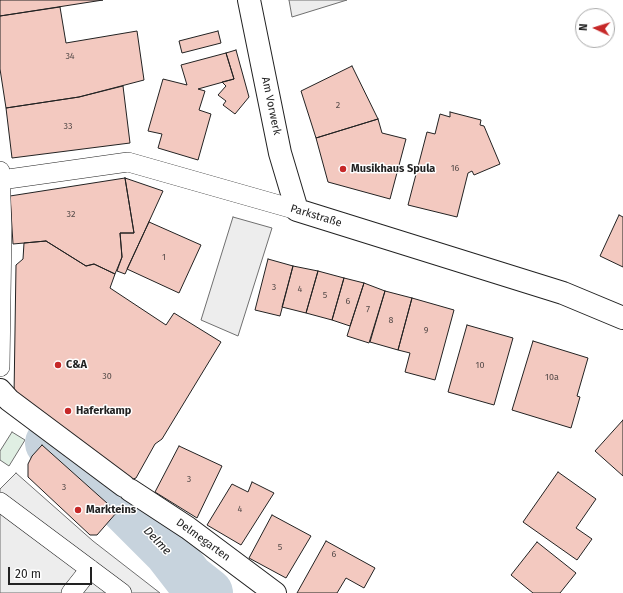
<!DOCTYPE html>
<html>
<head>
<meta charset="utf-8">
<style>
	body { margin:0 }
	#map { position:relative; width:623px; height:593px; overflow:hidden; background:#fff; font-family:"Fira Sans",sans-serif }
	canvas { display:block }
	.north { position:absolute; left:575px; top:8px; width:40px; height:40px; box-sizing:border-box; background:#fff; border:1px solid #a7a7a7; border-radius:50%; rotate:274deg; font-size:11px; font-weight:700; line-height:16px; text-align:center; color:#222 }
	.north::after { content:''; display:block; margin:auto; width:14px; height:18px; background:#c62828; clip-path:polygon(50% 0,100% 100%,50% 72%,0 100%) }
	.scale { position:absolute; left:8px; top:567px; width:84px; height:18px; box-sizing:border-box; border:2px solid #222; border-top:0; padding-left:5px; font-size:12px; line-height:14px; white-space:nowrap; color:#222; -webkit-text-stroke:3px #fff; paint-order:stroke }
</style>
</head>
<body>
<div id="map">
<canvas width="623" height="593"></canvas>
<div class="north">N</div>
<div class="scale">20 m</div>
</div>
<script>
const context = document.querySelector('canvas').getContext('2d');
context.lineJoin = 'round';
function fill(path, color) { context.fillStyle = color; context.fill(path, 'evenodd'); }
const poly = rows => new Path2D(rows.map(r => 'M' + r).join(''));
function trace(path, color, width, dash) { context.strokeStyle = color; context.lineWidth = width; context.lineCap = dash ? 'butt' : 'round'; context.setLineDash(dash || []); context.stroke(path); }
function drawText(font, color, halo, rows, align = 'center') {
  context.font = font + ' "Fira Sans",sans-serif'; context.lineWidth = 3; context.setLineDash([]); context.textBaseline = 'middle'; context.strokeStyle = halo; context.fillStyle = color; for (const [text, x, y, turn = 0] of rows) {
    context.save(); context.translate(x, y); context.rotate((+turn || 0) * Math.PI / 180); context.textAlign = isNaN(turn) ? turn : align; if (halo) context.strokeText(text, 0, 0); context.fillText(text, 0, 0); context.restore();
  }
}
const green = poly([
	[12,432,25,440,9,466,0,460,0,451,12,432]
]);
const parking = poly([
	[289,0,347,0,292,17,289,0],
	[233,217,272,228,238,336,201,320,233,217],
	[16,473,93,541,160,593,0,593,0,489,16,473]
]);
const river = poly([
	[50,443,123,506,168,551,189,578,208,593]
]);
const building = poly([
	[0,0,103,0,0,16,0,0],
	[60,7,66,43,137,31,144,80,79,97,6,108,0,69,0,16,60,7],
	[218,31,221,43,182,53,179,41,218,31],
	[236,50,249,97,235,114,223,105,226,101,218,95,226,86,222,82,234,79,226,53,236,50],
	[226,53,234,79,198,89,205,91,199,110,211,114,198,160,158,148,162,134,148,131,163,79,187,85,181,65,226,53],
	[352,66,378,119,316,138,301,91,352,66],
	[123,86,130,143,12,158,6,108,79,97,123,86],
	[450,112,481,120,480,125,484,126,500,164,474,175,472,171,468,173,457,217,408,205,427,132,435,134,440,114,450,117,450,112],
	[378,119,382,133,406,139,390,199,328,182,316,138,378,119],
	[125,178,134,233,120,233,122,257,115,274,94,264,86,266,46,241,13,244,10,196,125,178],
	[125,178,163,191,125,274,117,271,122,257,120,233,134,233,125,178],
	[619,215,623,217,623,267,600,256,619,215],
	[149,222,201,245,179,293,127,269,149,222],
	[46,241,86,266,94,264,115,274,110,288,166,325,174,313,221,342,162,439,155,444,136,478,128,481,14,396,16,265,23,259,24,243,46,241],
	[268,259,293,266,280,316,255,310,268,259],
	[293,266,318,271,306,313,282,307,293,266],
	[318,271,344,278,332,320,306,313,318,271],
	[344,278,364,283,350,326,332,320,344,278],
	[364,283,385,291,369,343,347,336,364,283],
	[385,291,412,298,398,350,370,342,385,291],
	[412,298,454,310,435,380,405,372,410,353,398,350,412,298],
	[467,325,513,338,494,405,448,392,467,325],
	[533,341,588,358,577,396,580,397,571,428,512,410,533,341],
	[623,420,623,476,595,451,623,420],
	[42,445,117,512,97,535,90,535,28,477,28,464,32,456,42,445],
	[179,446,222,466,197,518,155,492,179,446],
	[558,472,596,499,576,528,592,539,577,560,523,522,558,472],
	[252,482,274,493,241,545,207,525,232,484,248,492,252,482],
	[272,515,311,536,286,578,249,558,272,515],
	[326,541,375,568,364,588,346,578,337,593,297,593,326,541],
	[537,542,576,573,560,593,533,593,511,575,537,542]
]);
const pedestrian = poly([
	[0,171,2,228,0,367],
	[1,180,128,162,297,210],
	[0,502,122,593],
	[71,593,90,569]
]);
const minor = poly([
	[249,0,280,153,297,210,563,293,623,318],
	[0,390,9,400,124,486],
	[130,490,188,528,275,593]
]);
const markers = [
	[343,169,4,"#c62828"],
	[58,365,4,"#c62828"],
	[68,411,4,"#c62828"],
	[78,510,4,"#c62828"]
];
const numberNames = [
	["34",70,56],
	["2",338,105],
	["33",68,126],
	["16",455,168],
	["32",71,214],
	["1",164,257],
	["3",274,287],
	["4",300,289],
	["5",325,295],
	["6",348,301],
	["7",368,309],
	["8",391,320],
	["9",426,330],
	["10",480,365],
	["30",107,376],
	["10a",552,377],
	["3",189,479],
	["3",64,487],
	["4",240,509],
	["5",280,547],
	["6",334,554]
];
const streetNames = [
	["Am Vorwerk",271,106,78],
	["Parkstraße",316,216,17],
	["Delmegarten",203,540,36]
];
const poiNames = [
	["Musikhaus Spula",351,169],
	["C&A",66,365],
	["Haferkamp",76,411],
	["Markteins",86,510]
];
const waterNames = [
	["Delme",157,541,46]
];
fill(green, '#e0efe3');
trace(green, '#6f6f6f', 1);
fill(parking, '#ededed');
trace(parking, '#6f6f6f', 1);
trace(river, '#c7d3dd', 50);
fill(building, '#f3c9c0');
trace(building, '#222', 1);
trace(pedestrian, '#222', 20);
trace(minor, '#222', 24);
trace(pedestrian, '#fff', 19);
trace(minor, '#fff', 22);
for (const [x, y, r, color] of markers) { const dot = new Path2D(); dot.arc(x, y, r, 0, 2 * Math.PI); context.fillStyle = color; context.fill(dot); trace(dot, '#fff', 1.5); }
drawText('9px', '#564c4a', null, numberNames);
drawText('11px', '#222', '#fff', streetNames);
drawText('bold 11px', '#222', '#fff', poiNames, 'left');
drawText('italic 12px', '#222', '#fff', waterNames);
</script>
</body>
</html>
